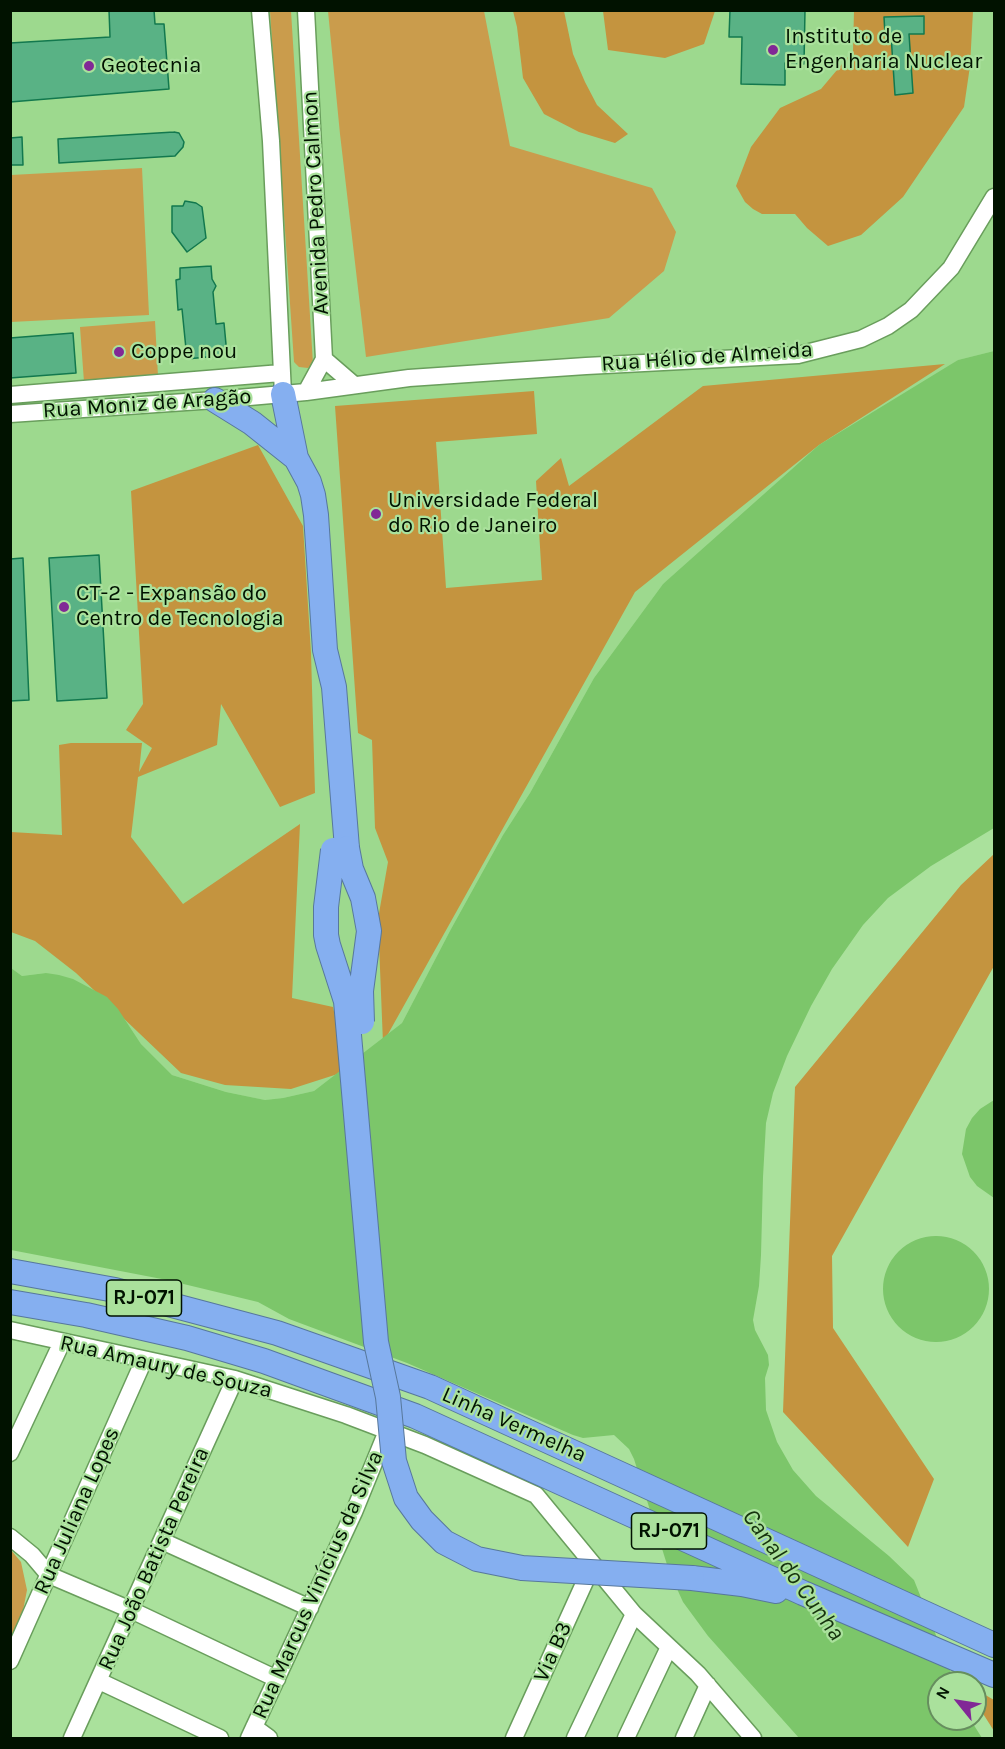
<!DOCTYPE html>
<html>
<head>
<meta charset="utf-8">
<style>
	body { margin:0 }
	#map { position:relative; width:1005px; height:1749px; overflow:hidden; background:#aae19c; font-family:Karla,sans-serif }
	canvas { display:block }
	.frame { position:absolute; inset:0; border:12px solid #011200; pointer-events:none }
	.north { position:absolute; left:927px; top:1671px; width:60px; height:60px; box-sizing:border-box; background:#aae19c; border:2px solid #668e5e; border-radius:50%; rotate:300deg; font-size:16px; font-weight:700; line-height:24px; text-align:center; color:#011200 }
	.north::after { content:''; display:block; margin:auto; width:21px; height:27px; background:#812896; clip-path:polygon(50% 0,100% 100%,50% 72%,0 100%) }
</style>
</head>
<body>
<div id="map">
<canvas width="1005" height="1749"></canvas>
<div class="frame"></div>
<div class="north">N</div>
</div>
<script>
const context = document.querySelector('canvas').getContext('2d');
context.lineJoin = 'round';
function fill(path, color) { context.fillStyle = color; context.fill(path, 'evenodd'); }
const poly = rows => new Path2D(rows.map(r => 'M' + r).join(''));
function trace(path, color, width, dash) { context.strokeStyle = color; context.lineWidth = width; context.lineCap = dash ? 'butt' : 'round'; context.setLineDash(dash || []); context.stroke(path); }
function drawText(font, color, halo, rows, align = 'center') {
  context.font = font + ' Karla,sans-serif'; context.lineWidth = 4.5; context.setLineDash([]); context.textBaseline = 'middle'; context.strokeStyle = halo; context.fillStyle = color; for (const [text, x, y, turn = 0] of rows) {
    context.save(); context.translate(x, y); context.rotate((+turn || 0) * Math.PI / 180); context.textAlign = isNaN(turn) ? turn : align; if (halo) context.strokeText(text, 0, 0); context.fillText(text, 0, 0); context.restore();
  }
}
const built = poly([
	[11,11,994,11,994,351,958,360,663,584,594,678,530,793,503,835,451,929,402,1023,314,1091,283,1098,265,1100,226,1092,172,1075,141,1044,118,1009,46,973,22,976,11,968]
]);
const green = poly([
	[270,11,291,11,313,364,308,368,299,367,294,362],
	[328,11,484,11,510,146,652,188,676,232,664,271,609,318,366,357,340,134],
	[142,168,149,315,11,322,11,175],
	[155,321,158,376,84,382,80,327],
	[11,1550,21,1562,27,1590,22,1616,11,1639]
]);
const forest = poly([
	[513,11,564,11,573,54,585,82,597,105,628,134,615,143,579,132,544,114,523,78,517,27],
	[603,11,603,10,715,11,704,44,665,58,608,50],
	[854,11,973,11,970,66,964,107,903,197,861,235,828,246,807,228,795,214,762,214,753,209,745,202,736,186,751,147,780,108,821,89,853,51],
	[945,364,819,445,635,592,383,1043,378,919,388,862,375,828,372,740,358,733,335,406,534,391,537,434,436,442,446,588,542,580,536,481,561,458,569,486,703,386],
	[258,445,303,526,311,653,315,793,280,807,221,704,217,745,138,777,131,837,183,904,300,824,292,998,333,1007,347,1071,291,1089,225,1085,181,1073,76,973,35,941,11,932,11,832,62,835,59,745,71,743,142,743,139,772,152,748,126,730,143,704,131,491],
	[994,854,994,966,832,1256,833,1328,934,1479,908,1547,783,1412,795,1087,961,885],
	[975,1689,994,1700,994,1731,975,1701]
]);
const water = poly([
	[994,351,994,828,931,866,888,898,863,925,832,969,811,1006,787,1056,773,1093,766,1123,763,1177,761,1255,759,1286,753,1320,755,1330,768,1355,769,1365,765,1378,766,1410,777,1442,793,1470,816,1496,889,1556,914,1580,955,1683,939,1683,939,1719,970,1719,982,1738,799,1738,708,1636,683,1602,669,1571,634,1459,629,1449,614,1435,583,1438,573,1435,407,1363,289,1319,258,1302,167,1280,11,1250,11,968,22,976,46,973,59,975,73,979,107,997,118,1009,141,1044,172,1075,226,1092,265,1100,283,1098,314,1091,402,1023,451,929,503,835,530,793,594,678,663,584,819,445,958,360],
	[994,1100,994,1198,977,1186,970,1177,962,1154,966,1129,972,1118,980,1109],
	'883 1289a53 53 0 1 1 106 0a53 53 0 1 1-106 0Z'
]);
const building = poly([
	[109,10,154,10,155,24,164,24,169,89,10,102,10,43,110,37,109,10],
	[730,10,805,10,804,64,785,63,785,85,741,84,742,37,729,37,730,10],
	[924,16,924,34,909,34,913,93,895,95,891,35,885,35,884,17,924,16],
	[174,132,179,133,184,142,183,147,175,156,59,163,58,139,174,132],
	[22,137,23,165,10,165,10,138,22,137],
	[185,201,196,203,202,207,206,238,187,252,172,232,172,206,183,206,185,201],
	[211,266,212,279,216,286,213,292,216,324,224,323,227,355,187,359,182,309,178,310,176,280,180,279,180,268,211,266],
	[73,333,76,373,10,378,10,338,73,333],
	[99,555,107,698,57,701,49,558,99,555],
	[23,558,29,700,10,701,10,559,23,558]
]);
const minor = poly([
	[260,10,271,141,283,394],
	[306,10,324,359,306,392],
	[324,359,353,384],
	[10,395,281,373],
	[10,414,215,400,306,392,409,378,586,366,798,355,861,339,888,326,911,310,951,268,994,197],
	[10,1330,235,1379,346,1415,425,1445,536,1495,634,1614,698,1674,753,1738],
	[10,1453,62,1342],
	[10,1537,32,1555,49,1575,131,1610,277,1679],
	[162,1541,310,1608],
	[10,1661,144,1360],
	[99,1681,220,1738],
	[254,1727,269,1738],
	[72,1738,235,1379],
	[249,1738,354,1512,387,1431],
	[514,1738,592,1566],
	[575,1738,634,1614],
	[626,1738,669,1647],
	[684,1738,708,1685]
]);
const highway = poly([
	[283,394,296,458,309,482,313,495,316,515,325,650,334,687,347,848],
	[215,400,252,423,296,458],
	[10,1271,115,1290,277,1333,430,1387,994,1645],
	[10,1302,86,1315,187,1338,264,1361,415,1416,803,1593,994,1675],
	[692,1578,742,1584,776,1591]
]);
const highwayBridge = poly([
	[347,848,351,869,363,898,369,931,361,991,362,1022],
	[333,850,326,907,326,935,328,945,346,1001,376,1342,388,1397,394,1461,406,1498,422,1520,444,1542,477,1559,522,1568,692,1578]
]);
const markers = [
	[773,50,6,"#812896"],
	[89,66,6,"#812896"],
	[119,352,6,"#812896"],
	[376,514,6,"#812896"],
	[64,607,6,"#812896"]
];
const shields = [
	[144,1298,75],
	[669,1531,75]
];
const shieldNames = [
	["RJ-071",144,1298],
	["RJ-071",669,1531]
];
const poiNames = [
	["Instituto de",785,37],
	["Engenharia Nuclear",785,62],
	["Geotecnia",101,66],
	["Coppe nou",131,352],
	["Universidade Federal",388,501],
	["do Rio de Janeiro",388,526],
	["CT-2 - Expansão do",76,594],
	["Centro de Tecnologia",76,619]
];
const streetNames = [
	["Avenida Pedro Calmon",316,203,-93],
	["Rua Hélio de Almeida",707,357,-4],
	["Rua Moniz de Aragão",147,404,-4],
	["Rua Amaury de Souza",166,1367,13],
	["Linha Vermelha",514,1425,24],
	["Rua Juliana Lopes",77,1511,-66],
	["Rua João Batista Pereira",154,1559,-66],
	["Rua Marcus Vinícius da Silva",318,1585,-66],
	["Via B3",553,1652,-66]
];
const waterNames = [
	["Canal do Cunha",793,1575,54]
];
fill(built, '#9dd98e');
fill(green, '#ca9c4c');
fill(forest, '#c4943f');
fill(water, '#7cc66a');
fill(building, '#59b285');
trace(building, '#12784e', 1.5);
trace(minor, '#699e5c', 19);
trace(highway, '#57789c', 26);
trace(minor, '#fff', 16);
trace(highway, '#85aff0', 24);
trace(highwayBridge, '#57789c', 26, []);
trace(highwayBridge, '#85aff0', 24);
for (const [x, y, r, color] of markers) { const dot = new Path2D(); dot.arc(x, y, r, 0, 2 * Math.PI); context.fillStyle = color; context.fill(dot); trace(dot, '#aae19c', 2); }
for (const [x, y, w] of shields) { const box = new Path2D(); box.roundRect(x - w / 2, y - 18, w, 36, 4.5); context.fillStyle = '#aae19c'; context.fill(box); trace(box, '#011200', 1.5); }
drawText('bold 21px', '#011200', null, shieldNames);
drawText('22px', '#011200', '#aae19c', poiNames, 'left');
drawText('22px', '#011200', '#aae19c', streetNames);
drawText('italic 24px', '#16330e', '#aae19c', waterNames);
</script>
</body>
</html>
